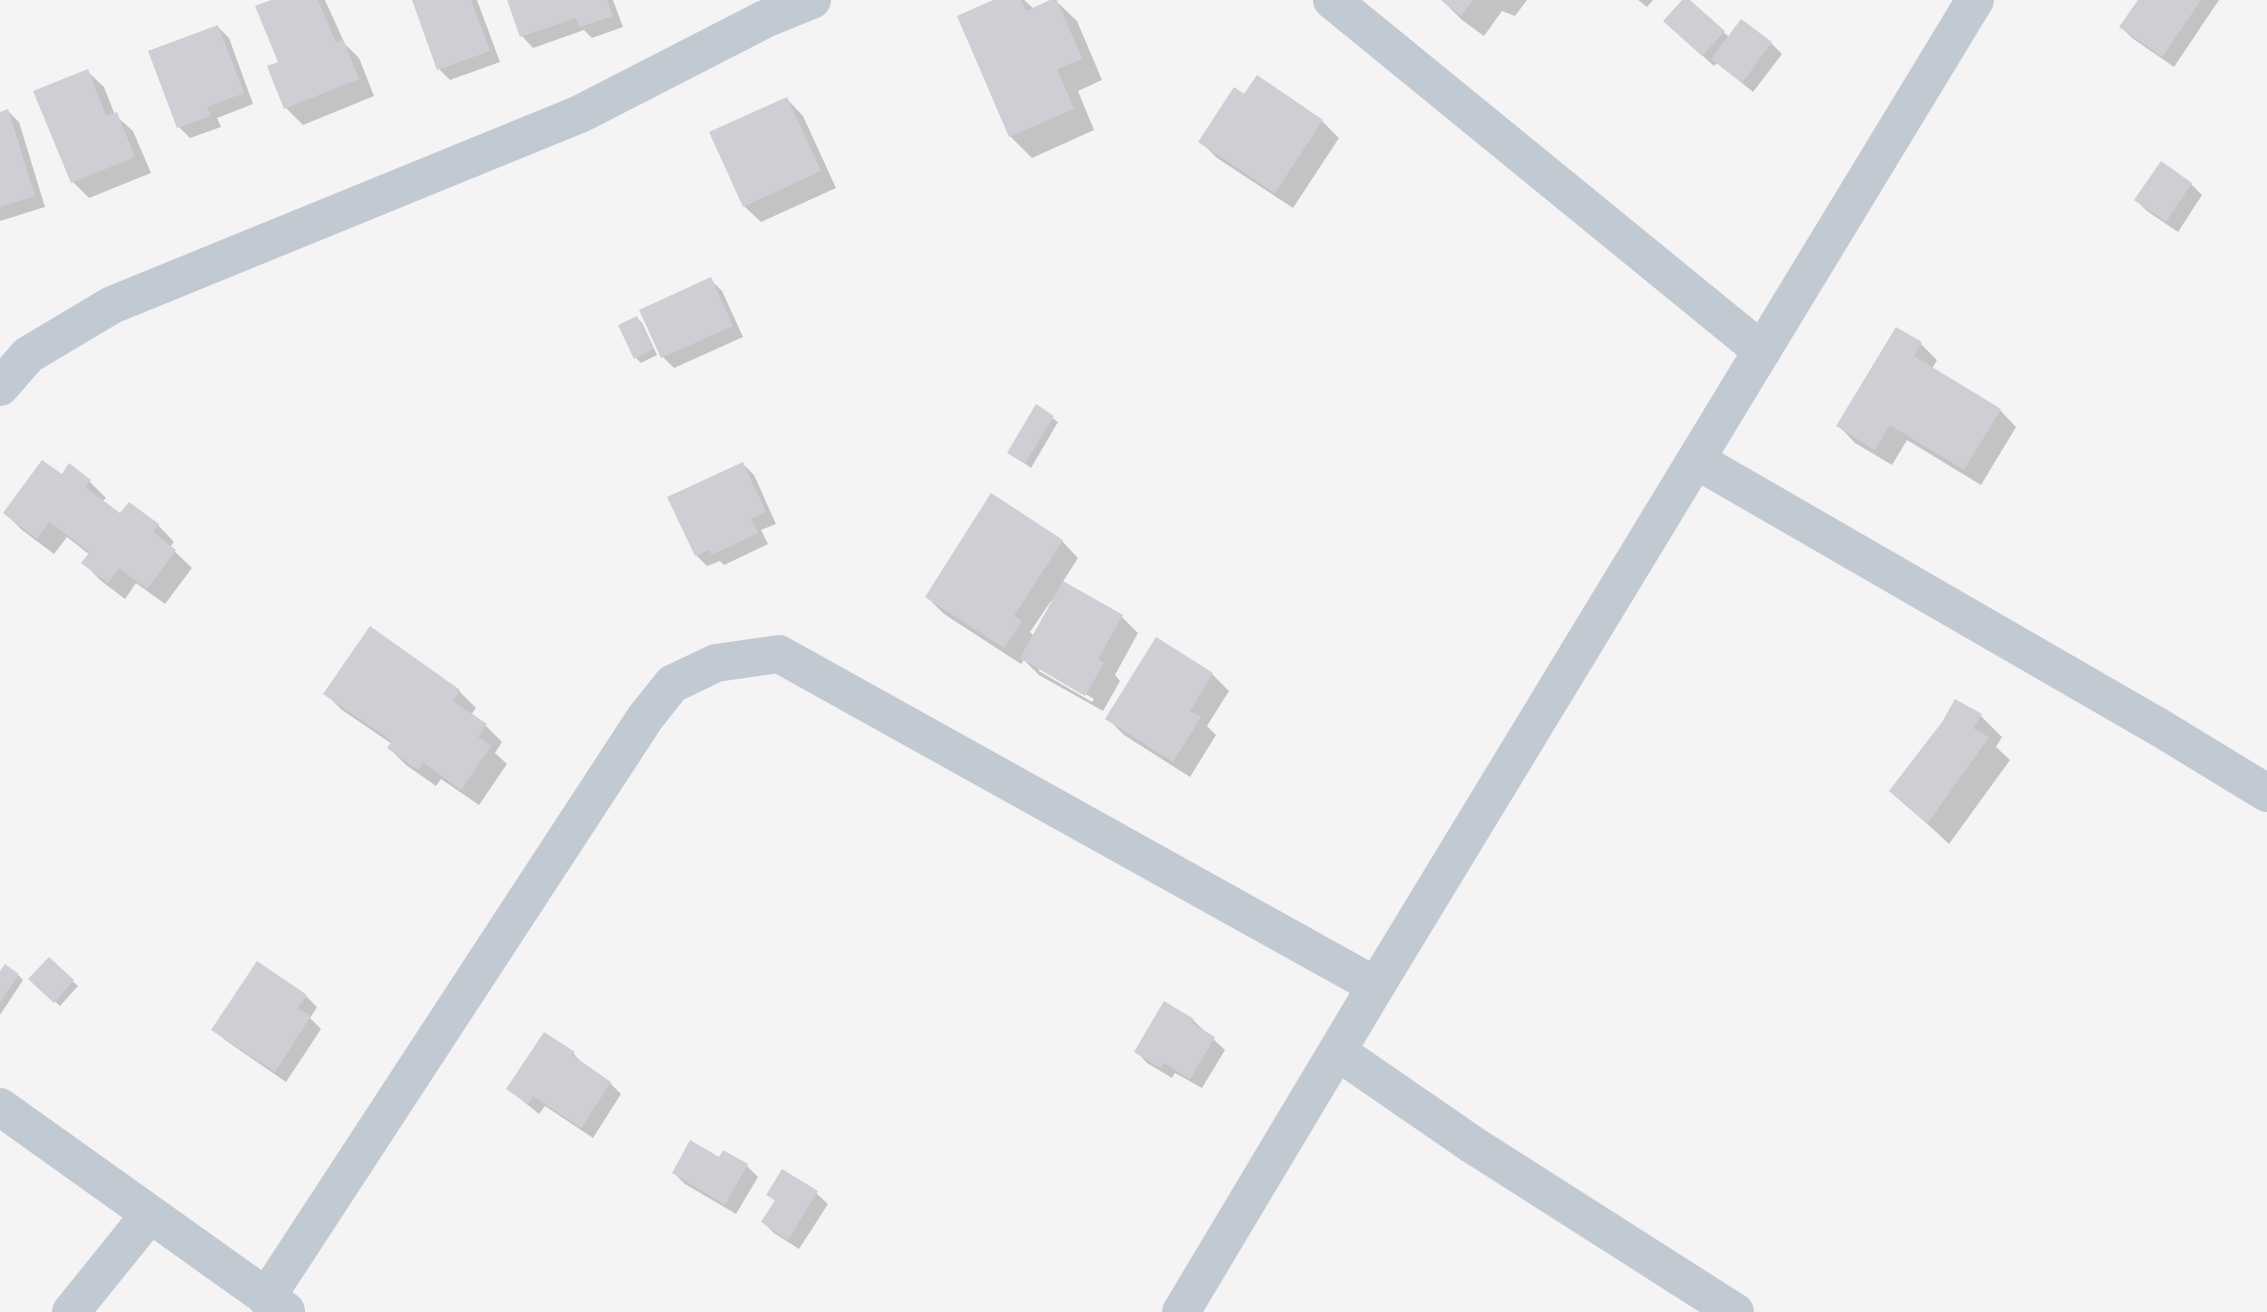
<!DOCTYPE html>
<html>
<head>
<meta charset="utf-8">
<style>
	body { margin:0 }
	canvas { display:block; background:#f5f3f3 }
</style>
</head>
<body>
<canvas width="2267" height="1312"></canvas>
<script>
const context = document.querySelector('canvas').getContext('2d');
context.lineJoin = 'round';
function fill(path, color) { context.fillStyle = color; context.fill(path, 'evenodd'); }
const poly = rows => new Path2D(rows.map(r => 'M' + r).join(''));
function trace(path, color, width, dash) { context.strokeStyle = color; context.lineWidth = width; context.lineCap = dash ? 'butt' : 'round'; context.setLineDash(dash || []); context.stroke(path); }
const shadow = poly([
	[275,0,325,0,345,44,359,58,374,96,303,125,286,108,269,67,280,63],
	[413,0,477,0,500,62,450,80,439,69],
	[509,0,613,0,623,27,592,38,584,30,533,48,522,36],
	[997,0,1024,0,1034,9,1055,0,1077,21,1102,80,1078,91,1094,130,1032,158,1010,136],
	[1442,0,1527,0,1515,16,1502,11,1484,36,1462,20],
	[1638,0,1653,0,1647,7],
	[1684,0,1687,0,1729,37,1771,43,1782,54,1753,92,1717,63,1714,66,1676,32],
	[2140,0,2219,0,2174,67,2132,38,2121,27],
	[218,27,229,38,253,104,217,118,221,127,190,138,179,127],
	[87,71,104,87,115,115,133,131,151,173,89,198,73,182],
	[1257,78,1322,121,1339,138,1293,208,1217,158,1201,142,1245,96],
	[787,99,803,116,836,188,761,222,744,206],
	[8,111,19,122,45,207,0,221,0,114],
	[2191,184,2202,195,2178,232,2147,211,2136,200],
	[711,280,722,291,743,337,674,368,663,357],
	[637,318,642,323,657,355,641,363,636,358],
	[1921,344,1937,360,1932,369,2000,410,2016,427,1981,485,1907,440,1892,465,1855,443,1839,426],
	[1036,407,1058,422,1031,468,1009,452],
	[743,464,754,475,776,524,761,530,768,544,724,565,720,561,707,566,696,555],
	[62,476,89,481,106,498,102,502,120,516,158,525,174,542,170,547,192,568,165,604,136,583,125,599,100,580,84,563,90,555,67,537,54,554,22,530,5,513],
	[1062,541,1078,558,1062,583,1122,617,1138,633,1115,675,1120,681,1103,711,1039,675,1024,660,1021,664,944,614,927,597],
	[1051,601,1053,602,1034,636,1030,632],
	[1039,667,1094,699,1092,702,1039,671],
	[1157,639,1212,674,1229,691,1207,726,1216,735,1190,777,1124,735,1107,718],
	[459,691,476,708,471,715,486,726,502,742,495,753,507,764,479,805,441,779,436,786,406,765,389,748,392,744,342,710,326,694],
	[1981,716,2002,737,1996,747,2010,760,1949,844,1892,791],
	[49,960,78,986,60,1006,31,979],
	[0,974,18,975,23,980,0,1015],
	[306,996,317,1007,310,1018,321,1029,286,1082,225,1040,214,1029],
	[1193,1020,1225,1050,1202,1088,1175,1073,1172,1078,1147,1063,1136,1051],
	[573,1053,584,1065,610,1083,621,1094,593,1138,545,1106,539,1114,508,1089],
	[720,1159,747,1166,758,1177,736,1214,685,1184,674,1173],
	[816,1193,828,1204,799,1249,774,1233,763,1222,776,1202,768,1194]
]);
const building = poly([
	[271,0,318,0,336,43,343,39,359,79,284,109,267,66,278,62,255,6],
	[412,0,471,0,490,51,437,70],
	[507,0,607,0,613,16,579,27,576,18,520,37],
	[993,0,1021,0,1026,11,1050,0,1057,0,1082,59,1057,69,1074,109,1009,137,957,16],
	[1441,0,1473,0,1461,16],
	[1682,0,1690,0,1725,31,1702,56,1663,21],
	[2138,0,2201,0,2162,57,2119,27],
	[1741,19,1772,42,1742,83,1711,59],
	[218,25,244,93,207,107,211,116,177,128,148,51],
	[88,69,106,116,117,112,135,157,71,183,33,91],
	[1257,75,1323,120,1275,193,1198,142,1234,87,1244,94],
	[787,97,821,171,743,207,709,132],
	[8,109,35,196,0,207,0,112],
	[2161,161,2192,183,2166,222,2134,200],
	[711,277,733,326,661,358,639,310],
	[637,316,653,349,634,359,618,325],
	[1896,327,1922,342,1914,356,2001,409,1964,470,1890,425,1875,450,1836,426],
	[1036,404,1054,416,1025,464,1007,453],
	[42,460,62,474,69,463,91,480,85,487,120,513,129,502,159,524,153,532,176,550,147,589,119,568,108,583,81,563,90,552,49,522,37,539,3,513],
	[743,462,766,512,751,519,758,533,712,555,709,550,695,556,667,497],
	[991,493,1063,540,1014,616,1022,621,1004,648,925,597],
	[1063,581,1123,615,1098,659,1104,663,1085,696,1020,658],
	[370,626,460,690,453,701,487,724,478,737,491,746,461,790,424,763,418,770,387,748,392,741,323,694],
	[1156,637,1213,673,1190,711,1201,717,1173,762,1105,719],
	[1955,699,1982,714,1973,728,1989,737,1927,824,1889,791,1942,722],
	[49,957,74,980,54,1003,28,979],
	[257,961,307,995,298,1008,311,1016,275,1072,211,1030],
	[5,964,19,974,0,1003,0,971],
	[1164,1001,1194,1019,1192,1023,1215,1037,1190,1079,1164,1063,1160,1068,1134,1052],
	[544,1032,575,1052,572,1055,611,1082,581,1128,533,1096,528,1104,506,1089],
	[690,1140,719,1157,723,1150,748,1164,725,1205,672,1173],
	[782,1169,818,1191,788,1240,761,1222,775,1200,766,1195]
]);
const minor = poly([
	[1332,0,1762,351],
	[0,387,28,355,112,305,580,114,765,19,812,0],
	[1696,460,2162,729,2267,793],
	[1338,1052,1473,1145,1735,1312],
	[0,1107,286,1311],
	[266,1298,645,718,672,684,716,663,779,654,1376,986],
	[71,1312,150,1214],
	[1181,1312,1376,986,1975,0]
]);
fill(shadow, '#0003');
fill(building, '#cdcfd5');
trace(minor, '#c1cad2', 38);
</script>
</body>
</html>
